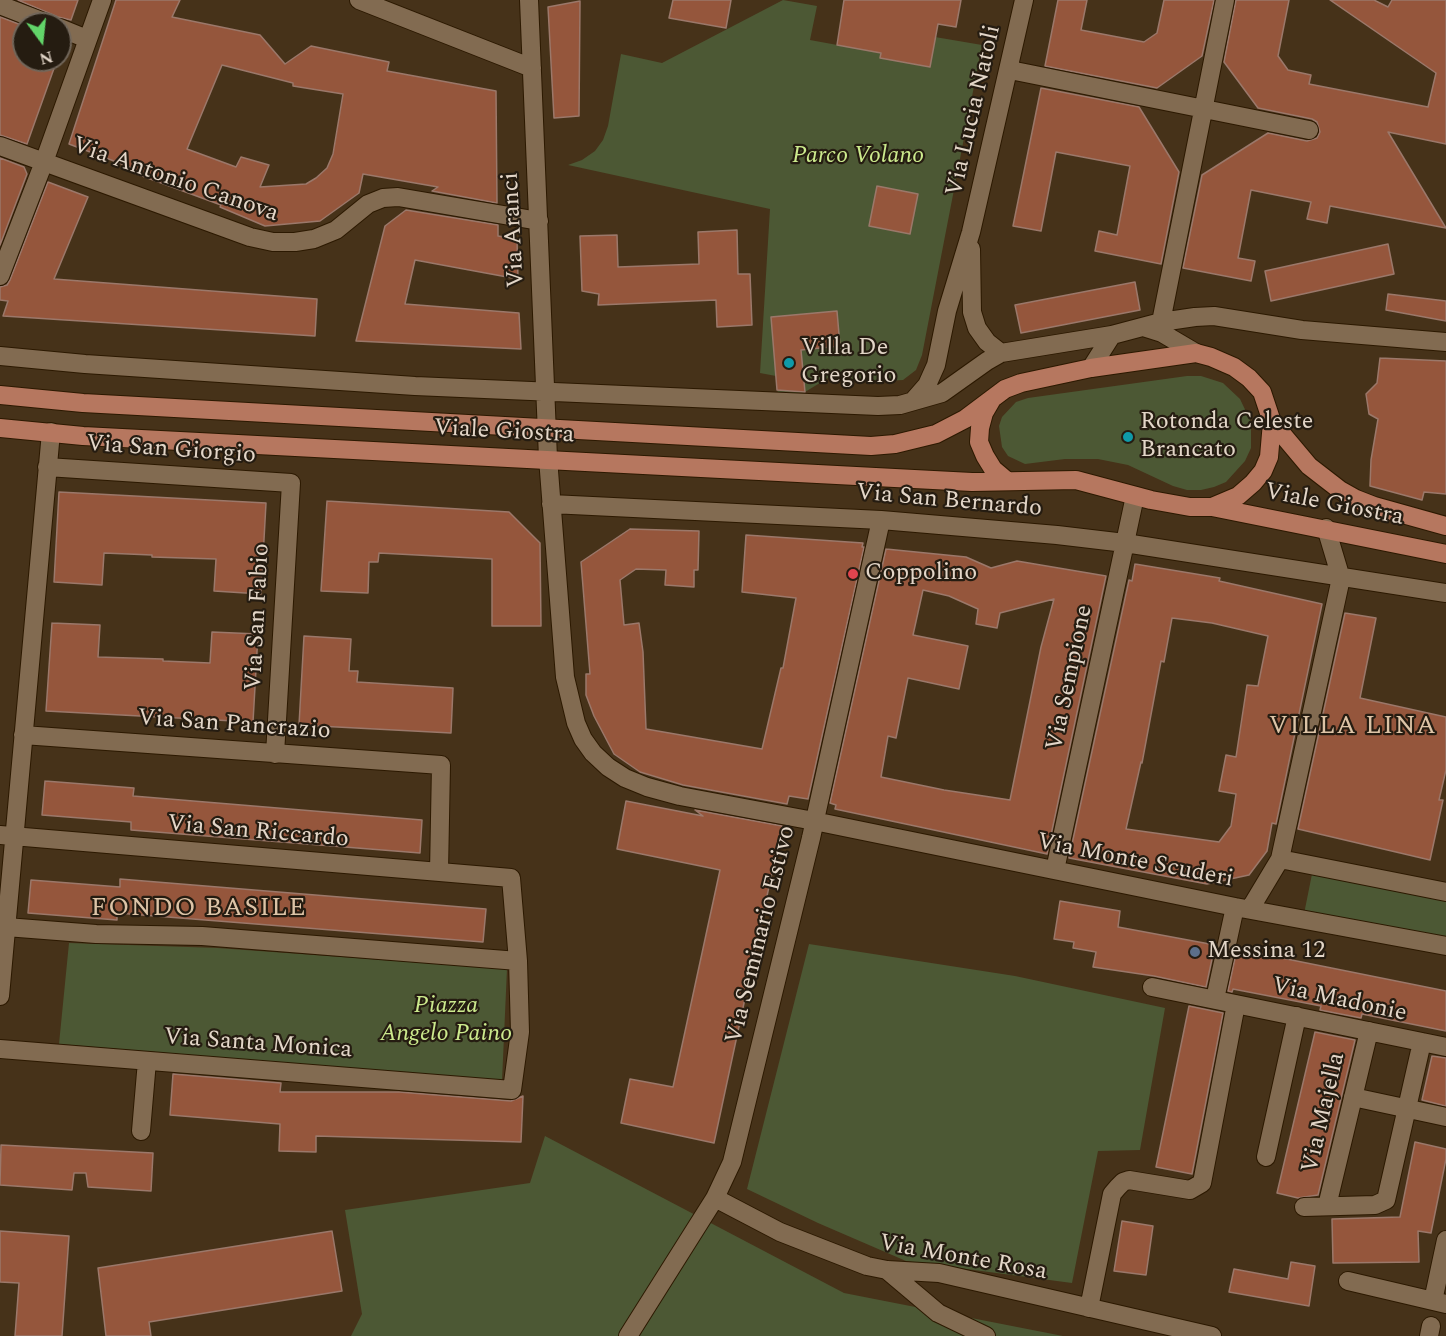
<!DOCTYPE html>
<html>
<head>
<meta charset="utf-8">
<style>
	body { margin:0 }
	#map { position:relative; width:1446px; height:1336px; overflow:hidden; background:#463219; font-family:Spectral,serif }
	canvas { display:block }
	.north { position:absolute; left:12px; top:12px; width:60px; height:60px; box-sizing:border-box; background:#251c11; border:2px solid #71665a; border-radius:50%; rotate:165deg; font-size:16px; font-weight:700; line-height:24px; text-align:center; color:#e3d6c8 }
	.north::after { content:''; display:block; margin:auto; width:21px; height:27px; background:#62d469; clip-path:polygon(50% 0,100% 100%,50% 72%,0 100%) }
</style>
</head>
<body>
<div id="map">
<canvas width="1446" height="1336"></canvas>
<div class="north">N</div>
</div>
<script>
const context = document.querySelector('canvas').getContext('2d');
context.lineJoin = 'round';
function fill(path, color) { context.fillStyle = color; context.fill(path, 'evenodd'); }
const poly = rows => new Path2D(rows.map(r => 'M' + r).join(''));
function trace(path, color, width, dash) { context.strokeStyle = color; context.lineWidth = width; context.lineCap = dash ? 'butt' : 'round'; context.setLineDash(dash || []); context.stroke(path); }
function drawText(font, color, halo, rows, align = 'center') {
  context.font = font + ' Spectral,serif'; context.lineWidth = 4.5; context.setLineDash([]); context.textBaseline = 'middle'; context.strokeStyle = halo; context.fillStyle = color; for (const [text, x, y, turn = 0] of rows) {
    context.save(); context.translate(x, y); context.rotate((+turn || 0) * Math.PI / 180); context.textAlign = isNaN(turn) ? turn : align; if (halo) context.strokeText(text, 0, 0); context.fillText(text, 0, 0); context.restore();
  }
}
const green = poly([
	[783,0,817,6,810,40,881,53,881,58,930,67,935,37,982,45,922,355,916,370,903,380,884,381,828,378,805,392,778,395,776,376,760,373,770,209,568,165,582,160,595,151,603,140,608,126,621,54,662,63],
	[1187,376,1201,376,1223,383,1240,399,1251,422,1251,448,1245,461,1226,482,1214,487,1201,490,1187,490,1173,486,1128,465,1098,459,1065,459,1025,464,1008,456,1002,447,999,426,1002,417,1016,402,1028,398],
	[1312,874,1446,899,1446,940,1304,914],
	[69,943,218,948,507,969,502,1081,59,1044],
	[809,944,1015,976,1165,1008,1140,1150,1098,1151,1072,1283,906,1261,818,1223,747,1189],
	[545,1136,844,1293,1063,1336,351,1336,362,1314,345,1210,530,1183]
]);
const building = poly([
	[18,0,78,0,71,20,58,17,18,0],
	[116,0,180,0,172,17,260,35,285,64,311,46,389,62,387,71,496,91,497,203,432,191,438,187,363,174,359,193,320,221,265,226,220,207,221,205,134,173,135,169,69,144,116,0],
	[222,65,293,83,293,86,343,94,333,154,327,168,316,178,306,184,260,187,269,165,241,157,236,167,187,149,222,65],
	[673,0,731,0,726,28,669,18,673,0],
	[844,0,961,0,956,27,938,24,930,67,880,58,881,53,837,45,844,0],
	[1058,0,1087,0,1081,30,1144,42,1157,33,1164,0,1214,0,1202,56,1157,88,1045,66,1058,0],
	[1236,0,1289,0,1278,56,1288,70,1311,75,1309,84,1428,107,1436,73,1330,0,1374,0,1388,7,1392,0,1446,0,1446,144,1388,132,1446,228,1330,206,1327,223,1307,219,1311,202,1251,190,1238,258,1255,261,1251,281,1183,268,1202,175,1268,133,1307,141,1317,138,1320,132,1317,122,1312,119,1258,108,1224,62,1236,0],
	[580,1,579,116,554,118,548,7,580,1],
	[0,17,24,26,24,60,57,60,27,144,0,135,0,17],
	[1041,88,1139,107,1179,172,1161,264,1095,251,1099,231,1117,235,1130,166,1056,152,1041,231,1013,226,1041,88],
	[0,158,24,167,27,174,0,245,0,158],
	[48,182,88,197,54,279,317,299,315,336,3,316,8,301,0,300,0,287,7,285,10,280,48,182],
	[877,186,918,194,910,234,869,226,877,186],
	[406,210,498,225,498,236,517,239,518,279,415,260,405,304,519,313,521,349,356,341,385,226,406,210],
	[737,230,738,274,750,274,752,325,717,327,716,300,598,305,599,294,582,291,580,236,617,235,618,267,699,264,698,232,737,230],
	[1388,244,1394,274,1271,301,1265,271,1388,244],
	[1135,282,1140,310,1021,333,1015,305,1135,282],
	[1388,294,1446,301,1446,321,1386,310,1388,294],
	[837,311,840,346,801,350,805,392,777,390,771,317,837,311],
	[1380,358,1446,361,1446,494,1424,492,1422,500,1370,486,1371,460,1378,419,1369,414,1366,394,1377,383,1380,358],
	[59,492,266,503,261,594,214,591,216,559,152,557,152,555,104,553,102,585,54,582,59,492],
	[327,501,509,512,540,543,541,626,492,626,492,559,379,553,378,562,369,562,368,593,321,591,327,501],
	[630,529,699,531,698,570,694,570,694,587,665,585,666,570,636,569,620,580,624,625,639,623,643,652,646,729,762,749,781,668,783,668,796,598,742,592,746,535,863,543,862,547,864,547,808,799,789,796,787,804,683,785,640,772,614,754,594,716,586,695,586,674,590,674,581,562,630,529],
	[886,549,966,557,991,568,1017,561,1106,576,1047,854,835,809,836,805,830,803,886,549],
	[923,590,949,596,978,609,976,624,997,628,1000,613,1054,599,1041,647,1010,800,944,790,881,777,888,736,896,738,908,678,959,689,968,646,913,635,923,590],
	[1135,564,1220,578,1219,581,1322,604,1276,824,1272,823,1267,851,1249,875,1207,884,1069,858,1129,580,1132,581,1135,564],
	[1172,618,1212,623,1268,636,1258,686,1247,685,1236,757,1226,755,1219,791,1236,794,1231,826,1219,842,1126,829,1141,762,1142,763,1161,661,1164,662,1172,618],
	[1345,613,1376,618,1360,698,1446,717,1446,770,1439,800,1443,800,1430,860,1298,829,1345,613],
	[52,623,100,625,98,657,163,659,163,661,210,663,212,632,258,634,253,722,46,711,52,623],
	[304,636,351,639,349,671,358,671,357,682,453,688,451,733,299,725,304,636],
	[45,781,134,788,133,796,422,820,420,853,131,830,131,822,42,815,45,781],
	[626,801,703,816,695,810,782,826,714,1143,621,1123,630,1079,673,1087,720,870,617,849,626,801],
	[120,879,486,909,483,942,117,913,117,920,28,913,31,880,120,887,120,879],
	[1060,901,1120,911,1118,927,1215,945,1206,987,1154,976,1093,967,1096,952,1073,948,1074,942,1054,939,1060,901],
	[1237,949,1446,991,1446,1031,1362,1014,1361,1018,1320,1010,1321,1006,1233,989,1232,992,1228,991,1237,949],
	[1189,1006,1223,1013,1192,1174,1156,1167,1189,1006],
	[1315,1032,1355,1040,1318,1195,1298,1198,1277,1193,1315,1032],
	[1432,1056,1446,1058,1446,1106,1422,1100,1432,1056],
	[173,1074,281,1083,280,1092,399,1092,511,1101,523,1096,521,1142,316,1136,316,1152,279,1151,280,1124,170,1115,173,1074],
	[1415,1142,1446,1149,1446,1159,1431,1233,1418,1231,1419,1262,1333,1263,1332,1219,1400,1217,1415,1142],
	[1,1145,153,1153,151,1191,88,1187,86,1173,74,1173,72,1190,0,1185,1,1145],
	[1122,1221,1153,1226,1146,1275,1114,1271,1122,1221],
	[0,1231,69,1236,62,1336,15,1336,19,1283,0,1282,0,1231],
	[332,1231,342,1291,149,1322,151,1336,106,1336,98,1268,332,1231],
	[1291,1262,1315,1266,1309,1306,1229,1292,1234,1269,1288,1279,1291,1262]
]);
const minor = poly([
	[359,0,532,68],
	[529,0,548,458,565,677,576,723,583,739,593,753,608,767,625,778,647,787,680,796,814,821,1235,907,1446,946],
	[0,5,49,24],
	[60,28,87,39],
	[1010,70,1309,130],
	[0,146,250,237,273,242,295,242,314,239,336,230,368,204,383,198,398,197,539,221],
	[971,249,972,312,977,328,987,342,1001,353],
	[0,276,44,162,102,0],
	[1161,322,1225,0],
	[1143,327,1162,333,1196,353],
	[0,356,85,364,415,386,878,406,900,405,942,393,987,361,1001,353,1112,335,1161,322,1195,317,1214,316,1302,330,1446,342],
	[1091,368,1112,335],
	[913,401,927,385,936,365,947,311,971,232,1024,0],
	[47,467,291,483,275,754],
	[551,504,881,520,1057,535,1125,543,1446,593],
	[23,735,441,765,439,872],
	[0,835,511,878,518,961,520,1032,512,1090,0,1049],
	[1280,859,1446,892],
	[1055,870,1135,496],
	[1250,909,1280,859,1341,578,1326,528],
	[6,927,96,934,202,936,518,961],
	[1152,987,1446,1047],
	[0,996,51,432],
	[1215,999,1235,907],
	[1353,1097,1446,1117],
	[141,1131,147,1061],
	[1266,1157,1297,1016],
	[715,1198,780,1232,867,1266,887,1270,939,1273,1212,1336],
	[1327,1206,1369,1031],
	[1304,1207,1375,1205,1386,1200,1422,1042],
	[887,1270,938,1313,986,1336],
	[1348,1281,1446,1304],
	[1433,1301,1446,1240],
	[1089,1308,1112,1194,1118,1187,1123,1182,1129,1180,1190,1190,1202,1183,1236,1004],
	[628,1336,715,1198,732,1162,811,838,881,520],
	[1429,1336,1431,1326]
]);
const major = poly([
	[0,395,83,403,871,446,895,444,936,434,965,419,1005,389,1021,383,1091,368,1196,353,1211,357,1234,367,1249,378,1262,392,1272,422,1269,457,1263,471,1253,483,1238,496,1212,507,1190,507,1151,500,1076,480,972,482,83,436,0,428],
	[991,401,984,413,980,428,979,442,985,456,993,469,1006,480],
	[1272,422,1309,466,1340,490,1356,499,1374,506,1446,526],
	[1212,507,1446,554]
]);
const markers = [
	[789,363,6,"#0f9aa8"],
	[1128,437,6,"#0f9aa8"],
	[853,574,6,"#e0444e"],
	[1195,952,6,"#5c6f8a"]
];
const streetNames = [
	["Via Lucia Natoli",975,111,-77],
	["Via Antonio Canova",175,181,19],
	["Via Aranci",515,230,-93],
	["Viale Giostra",504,433,3],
	["Via San Giorgio",171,451,4],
	["Via San Bernardo",949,502,5],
	["Viale Giostra",1334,506,11],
	["Via San Fabio",259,617,-87],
	["Via Sempione",1071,678,-78],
	["Via San Pancrazio",234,726,4],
	["Via San Riccardo",258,833,5],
	["Via Monte Scuderi",1135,862,11],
	["Via Seminario Estivo",762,935,-76],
	["Via Madonie",1339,1001,12],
	["Via Santa Monica",258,1045,4],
	["Via Majella",1325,1113,-77],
	["Via Monte Rosa",963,1259,10]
];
const parkNames = [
	["Parco Volano",858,157],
	["Piazza",446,1007],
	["Angelo Paino",446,1035]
];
const poiNames = [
	["Villa De",801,349],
	["Gregorio",801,377],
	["Rotonda Celeste",1140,423],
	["Brancato",1140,451],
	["Coppolino",865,574],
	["Messina 12",1207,952]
];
const neighbourhoodNames = [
	["VILLA LINA",1353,728],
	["FONDO BASILE",199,910]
];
fill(green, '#4c5834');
fill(building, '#95563c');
trace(building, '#9b786a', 1.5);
trace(minor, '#2c1901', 20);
trace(major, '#2c1901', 20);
trace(minor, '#826b51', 18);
trace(major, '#b6775f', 18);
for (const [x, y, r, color] of markers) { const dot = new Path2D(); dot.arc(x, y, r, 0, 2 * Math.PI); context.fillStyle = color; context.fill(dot); trace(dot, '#251c11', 2); }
drawText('24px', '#e3d6c8', '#251c11', streetNames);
drawText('italic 24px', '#ccea8d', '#251c11', parkNames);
drawText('24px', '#e3d6c8', '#251c11', poiNames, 'left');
context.letterSpacing = '1.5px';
drawText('26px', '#ddc4a7', '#251c11', neighbourhoodNames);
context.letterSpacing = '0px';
</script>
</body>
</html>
